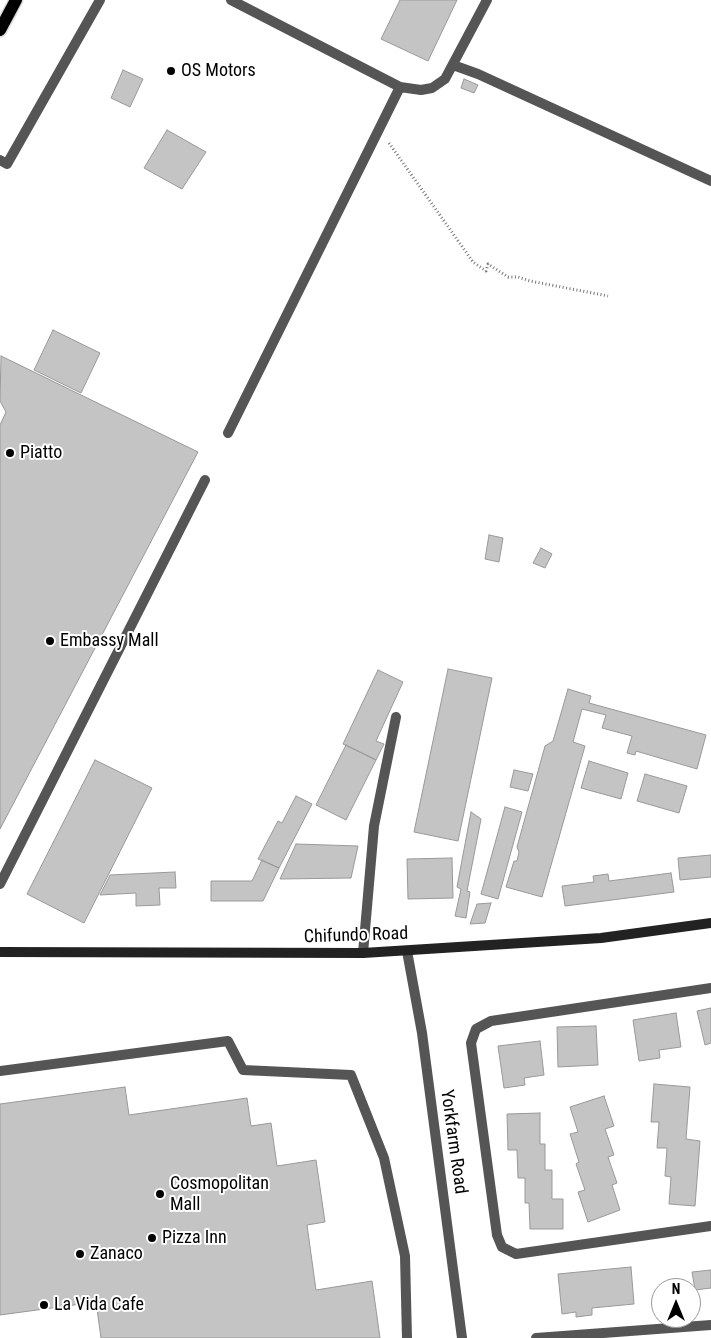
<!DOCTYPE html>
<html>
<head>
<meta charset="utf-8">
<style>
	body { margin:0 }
	#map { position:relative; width:711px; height:1338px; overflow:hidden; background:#fff; font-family:"Roboto Condensed",sans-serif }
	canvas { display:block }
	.north { position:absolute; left:651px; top:1278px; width:50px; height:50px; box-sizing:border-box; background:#fff; border:1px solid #999; border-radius:50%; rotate:0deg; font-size:14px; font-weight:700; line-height:20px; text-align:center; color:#000 }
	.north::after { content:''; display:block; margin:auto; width:18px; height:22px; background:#000; clip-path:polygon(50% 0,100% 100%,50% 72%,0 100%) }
</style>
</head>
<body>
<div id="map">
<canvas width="711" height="1338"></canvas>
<div class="north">N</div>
</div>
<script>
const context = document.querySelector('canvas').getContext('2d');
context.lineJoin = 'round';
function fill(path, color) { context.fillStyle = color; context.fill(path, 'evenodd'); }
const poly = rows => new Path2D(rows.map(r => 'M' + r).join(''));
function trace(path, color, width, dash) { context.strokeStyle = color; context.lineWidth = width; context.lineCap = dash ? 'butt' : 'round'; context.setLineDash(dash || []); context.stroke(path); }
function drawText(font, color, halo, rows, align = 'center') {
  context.font = font + ' "Roboto Condensed",sans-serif'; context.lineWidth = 4; context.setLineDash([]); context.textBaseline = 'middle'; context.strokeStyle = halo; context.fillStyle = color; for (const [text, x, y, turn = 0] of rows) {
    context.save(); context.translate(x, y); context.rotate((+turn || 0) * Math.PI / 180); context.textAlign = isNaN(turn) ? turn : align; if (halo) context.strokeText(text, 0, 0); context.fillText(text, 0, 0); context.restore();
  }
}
const building = poly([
	[400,0,457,0,428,61,381,39,400,0],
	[123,70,143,79,130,107,111,98,123,70],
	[464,79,478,85,474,93,461,88,464,79],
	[167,130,206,152,182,189,144,168,167,130],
	[53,330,100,353,81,393,34,370,53,330],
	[1,356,198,452,0,829,0,425,6,412,0,401,1,356],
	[489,535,503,538,499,562,485,559,489,535],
	[541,548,552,554,545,568,533,563,541,548],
	[448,669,492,678,458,841,414,832,448,669],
	[378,670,403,682,376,741,384,744,376,760,343,744,378,670],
	[568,689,591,696,589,703,706,735,697,769,636,751,635,755,627,753,632,736,602,728,606,715,582,709,573,742,585,746,542,897,506,887,514,861,517,861,519,852,517,847,545,746,553,741,568,689],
	[346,745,376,760,346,820,316,805,346,745],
	[95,760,152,788,84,923,27,894,95,760],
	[589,761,628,773,621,799,581,788,589,761],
	[514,770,533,774,528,791,510,787,514,770],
	[645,774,687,786,679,813,637,801,645,774],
	[296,796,312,804,279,868,258,859,278,821,282,823,296,796],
	[505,807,522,812,498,899,481,894,505,807],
	[471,812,481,819,467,891,470,892,466,918,455,916,461,889,457,887,471,812],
	[296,844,358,846,351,878,280,879,296,844],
	[711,855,711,877,680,880,678,858,711,855],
	[452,858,453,898,408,899,407,859,452,858],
	[262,860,279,868,263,901,211,901,211,881,252,881,262,860],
	[175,872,176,888,159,888,160,905,136,906,136,893,100,895,110,875,175,872],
	[671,873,674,892,565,906,562,886,594,882,593,876,608,874,609,881,671,873],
	[491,903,485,923,470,924,477,904,491,903],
	[711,1008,711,1043,705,1045,697,1011,711,1008],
	[676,1013,681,1047,659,1050,660,1058,639,1061,633,1020,676,1013],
	[596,1026,598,1065,558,1067,557,1027,596,1026],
	[540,1041,544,1075,524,1078,525,1085,504,1088,498,1046,540,1041],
	[654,1084,690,1087,686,1139,700,1141,695,1206,669,1204,671,1177,665,1176,667,1148,657,1148,659,1122,651,1122,654,1084],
	[125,1087,129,1115,247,1098,251,1126,271,1123,277,1166,316,1160,325,1222,307,1225,316,1290,372,1281,380,1338,101,1338,96,1302,0,1315,0,1104,125,1087],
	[604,1096,614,1126,605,1129,614,1155,608,1157,617,1183,612,1185,620,1210,588,1222,578,1192,585,1190,576,1164,579,1162,570,1134,578,1132,570,1107,604,1096],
	[540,1113,540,1144,545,1144,545,1170,552,1170,552,1199,563,1199,563,1229,530,1229,529,1203,525,1203,525,1178,518,1178,517,1150,508,1150,507,1114,540,1113],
	[631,1267,634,1304,592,1308,592,1315,576,1317,576,1312,562,1314,558,1274,631,1267],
	[711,1270,711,1288,695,1290,692,1272,711,1270]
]);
const path = poly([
	[389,143,473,262,486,271,488,264,508,277,518,277,530,281,608,296]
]);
const lane = poly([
	[453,65,478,74,711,181],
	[400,87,421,90,432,88,445,79,487,0],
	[228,433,400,87,231,0],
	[0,884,205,480],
	[363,953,374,826,396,717],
	[711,988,491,1021,476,1029,471,1043,497,1235,502,1247,516,1254,711,1226],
	[0,1071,228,1041,243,1070,351,1075,384,1158,405,1256,407,1338],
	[536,1338,711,1325]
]);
const street = poly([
	[0,160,7,164,100,0],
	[407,951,422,1033,462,1338]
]);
const secondary = poly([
	[0,952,363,953,601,938,711,923]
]);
const primary = poly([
	[0,30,16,0]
]);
const markers = [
	[171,71,5,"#000"],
	[10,453,5,"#000"],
	[50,641,5,"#000"],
	[160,1194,5,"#000"],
	[152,1238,5,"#000"],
	[80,1254,5,"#000"],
	[44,1305,5,"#000"]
];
const poiNames = [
	["OS Motors",181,71],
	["Piatto",20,453],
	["Embassy Mall",60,641],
	["Cosmopolitan",170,1184],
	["Mall",170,1205],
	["Pizza Inn",162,1238],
	["Zanaco",90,1254],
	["La Vida Cafe",54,1305]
];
const streetNames = [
	["Chifundo Road",356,936,-2],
	["Yorkfarm Road",453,1142,82]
];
fill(building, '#c4c4c4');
trace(building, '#999', 1);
trace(primary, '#dbdbdb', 15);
trace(path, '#777', 3, [1, 2.5]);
trace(lane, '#555', 10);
trace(street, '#555', 10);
trace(secondary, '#222', 10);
trace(primary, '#000', 12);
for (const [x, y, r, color] of markers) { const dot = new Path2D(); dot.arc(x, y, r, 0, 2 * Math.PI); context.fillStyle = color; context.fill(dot); trace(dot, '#fff', 2); }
drawText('18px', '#000', '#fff', poiNames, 'left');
drawText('18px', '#000', '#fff', streetNames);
</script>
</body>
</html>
